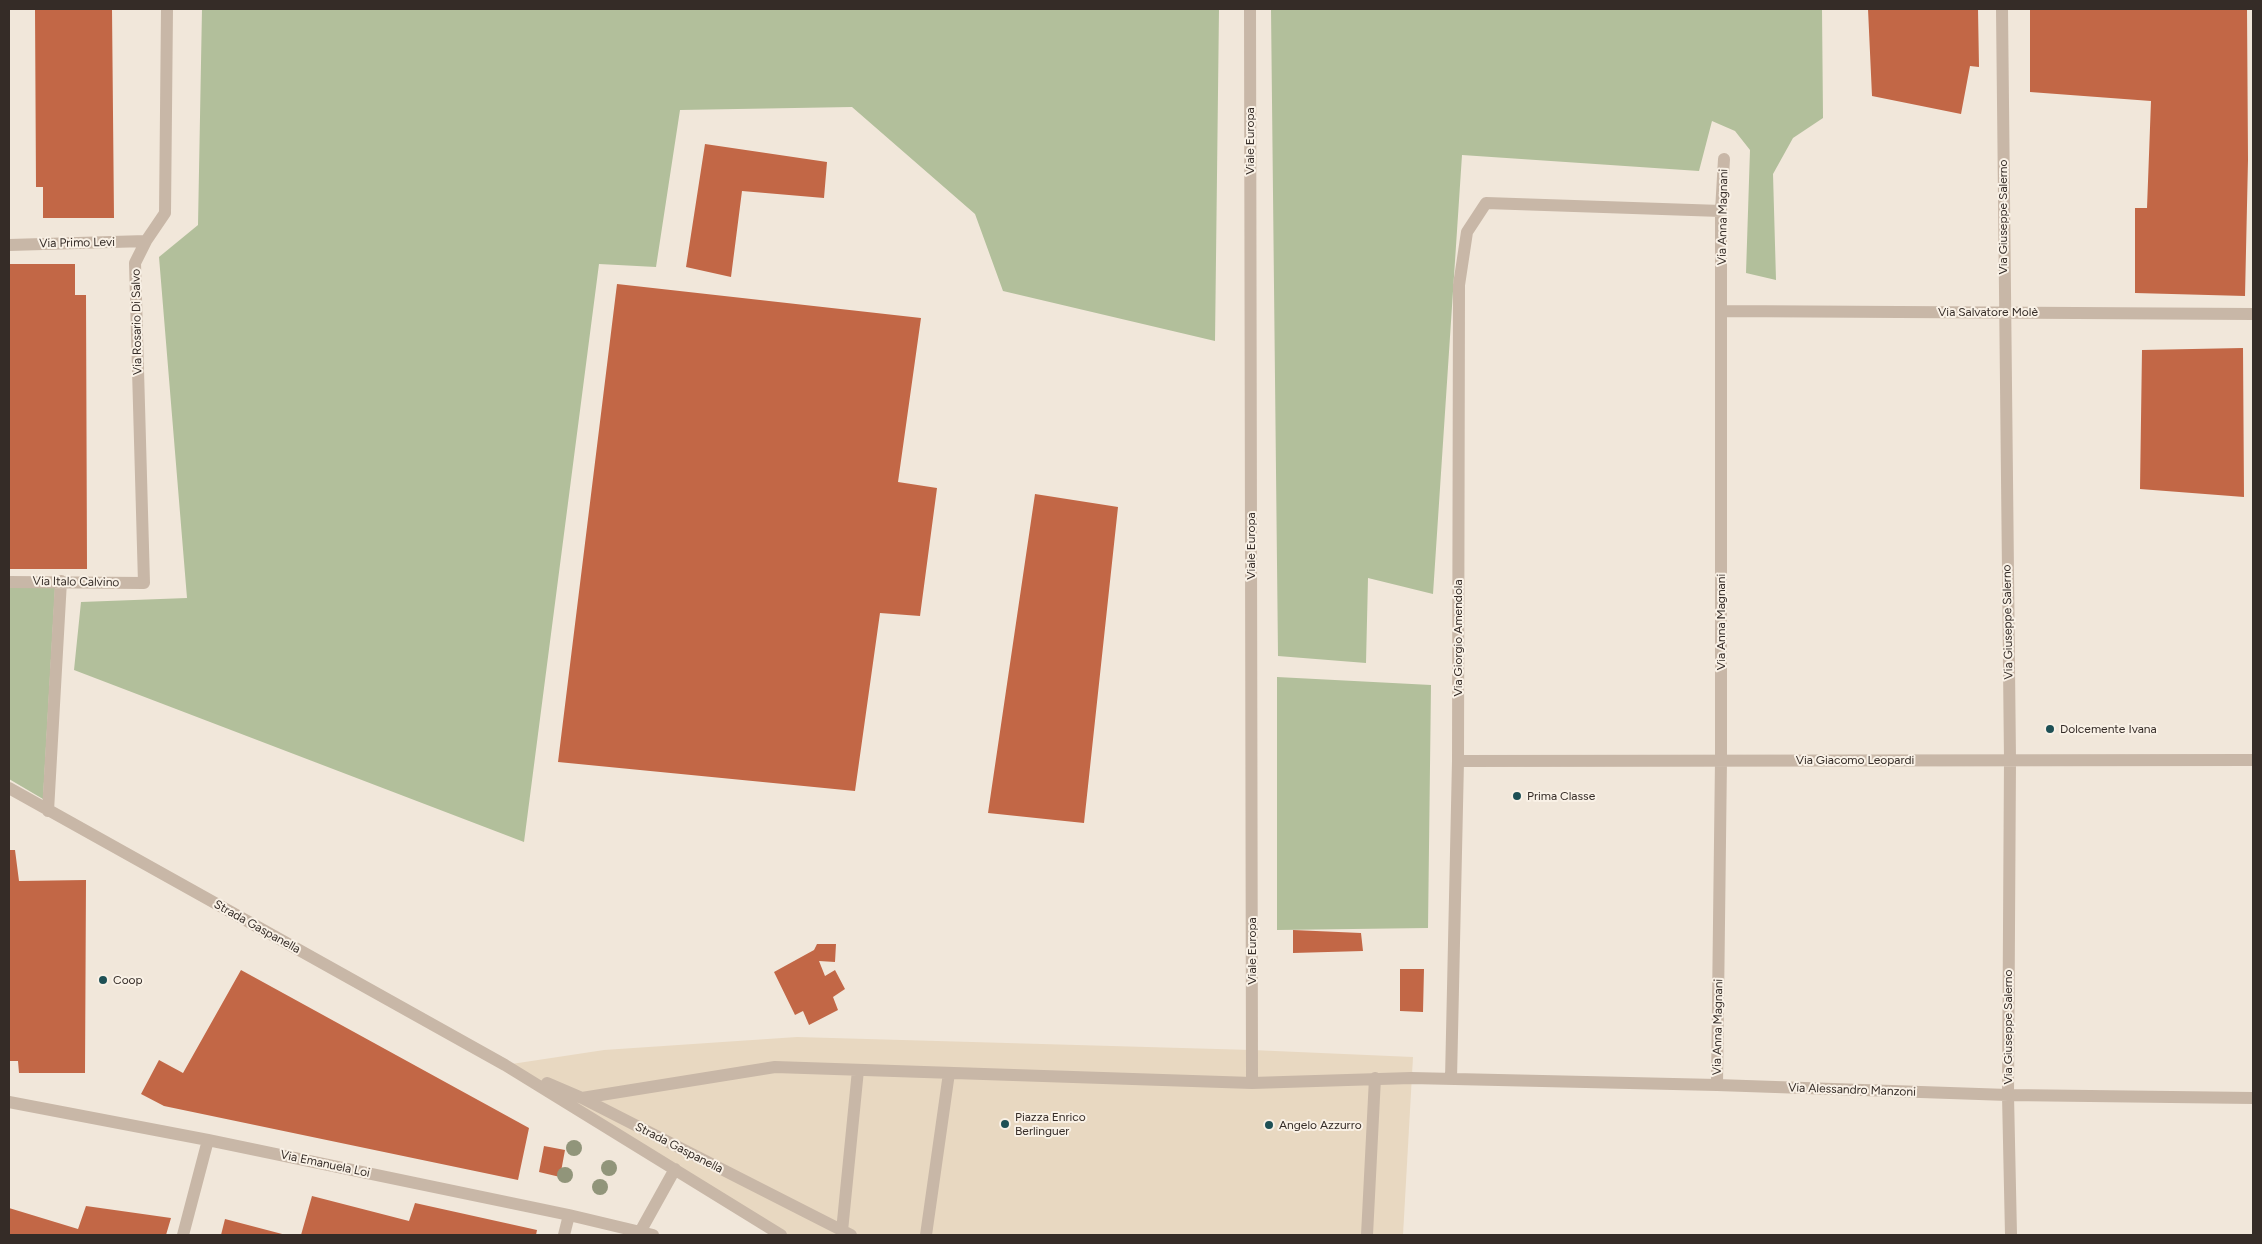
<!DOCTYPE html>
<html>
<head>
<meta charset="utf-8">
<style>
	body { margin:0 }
	#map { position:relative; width:2262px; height:1244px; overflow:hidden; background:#f1e7da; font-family:Figtree,sans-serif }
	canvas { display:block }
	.frame { position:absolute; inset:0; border:10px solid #352c27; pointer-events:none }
</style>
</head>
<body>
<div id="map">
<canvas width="2262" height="1244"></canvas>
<div class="frame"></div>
</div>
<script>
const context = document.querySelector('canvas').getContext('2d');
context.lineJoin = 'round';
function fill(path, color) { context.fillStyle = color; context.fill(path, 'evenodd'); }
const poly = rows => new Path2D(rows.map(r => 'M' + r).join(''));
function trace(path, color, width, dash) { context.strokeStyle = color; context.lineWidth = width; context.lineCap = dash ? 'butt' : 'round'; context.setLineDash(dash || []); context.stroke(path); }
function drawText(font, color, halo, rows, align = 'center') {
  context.font = font + ' Figtree,sans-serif'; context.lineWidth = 4; context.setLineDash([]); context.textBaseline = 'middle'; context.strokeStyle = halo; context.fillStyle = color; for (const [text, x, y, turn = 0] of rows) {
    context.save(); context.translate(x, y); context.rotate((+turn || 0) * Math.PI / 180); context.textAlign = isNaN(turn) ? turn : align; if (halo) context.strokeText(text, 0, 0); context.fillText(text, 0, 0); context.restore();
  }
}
const green = poly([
	[202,9,1219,9,1215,341,1003,291,975,214,852,107,680,110,656,267,599,264,524,842,74,670,81,602,187,598,159,257,198,225],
	[1271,9,1822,9,1823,118,1793,138,1773,174,1776,280,1746,273,1750,150,1735,131,1712,121,1699,171,1462,155,1433,594,1368,578,1366,663,1278,656],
	[9,588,55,588,43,799,9,779],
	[1277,677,1431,685,1428,928,1277,930]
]);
const plaza = poly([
	[797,1037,1252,1050,1413,1057,1403,1235,781,1235,505,1065,604,1050]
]);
const building = poly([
	[35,9,112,9,114,218,43,218,43,187,36,187],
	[1868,9,1978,9,1979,67,1970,66,1961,114,1872,96],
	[2030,9,2247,9,2248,160,2245,296,2135,293,2135,208,2147,208,2151,101,2030,92],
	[705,144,827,162,824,198,742,191,731,277,686,267],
	[9,264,75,264,75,295,86,295,87,569,9,569],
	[617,284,921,318,898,482,937,488,920,616,880,613,855,791,558,762],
	[2243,348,2244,497,2140,489,2142,350],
	[1035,494,1118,507,1084,823,988,813],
	[9,850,15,850,19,881,86,880,85,1073,19,1073,18,1061,9,1061],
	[1293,930,1361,933,1363,951,1293,953],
	[817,944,836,944,835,962,819,961,825,976,835,970,845,989,833,997,838,1010,809,1025,803,1011,795,1015,774,972,814,950],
	[1400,969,1424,969,1423,1012,1400,1011],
	[241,970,529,1128,518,1180,164,1106,141,1094,159,1060,183,1073],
	[544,1146,565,1150,560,1177,539,1172],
	[312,1196,409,1221,415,1203,537,1230,536,1235,301,1235],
	[86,1206,171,1218,166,1235,9,1235,9,1208,78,1229],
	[225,1219,286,1235,221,1235]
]);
const minor = poly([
	[1250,9,1252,1083],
	[2002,9,2010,760,2008,1095,2011,1235],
	[9,245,146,241],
	[1722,311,2253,314],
	[9,582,144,583,135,263,146,241,165,213,167,9],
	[1458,761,2253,760],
	[9,788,505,1065,781,1235],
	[48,811,61,581],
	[1451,1079,1458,761,1459,285,1467,232,1486,203,1721,211],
	[547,1083,582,1098,851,1235],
	[1717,1085,1721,760,1721,211,1724,159],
	[582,1098,775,1067,1252,1083,1411,1078,1717,1085,2008,1095,2253,1098],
	[9,1102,208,1140,569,1215,653,1235],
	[640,1232,675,1169],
	[183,1235,208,1140],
	[564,1235,569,1215],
	[844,1235,842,1231,858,1070],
	[926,1235,949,1073],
	[1367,1235,1375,1078]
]);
const trees = [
	[574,1148],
	[609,1168],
	[565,1175],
	[600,1187]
];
const markers = [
	[2050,729,5,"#1e5055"],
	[1517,796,5,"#1e5055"],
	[103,980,5,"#1e5055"],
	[1005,1124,5,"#1e5055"],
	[1269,1125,5,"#1e5055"]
];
const streetNames = [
	["Viale Europa",1250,141,-90],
	["Via Anna Magnani",1723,217,-89],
	["Via Giuseppe Salerno",2003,217,-90],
	["Via Primo Levi",77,243,-1],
	["Via Salvatore Molè",1988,312],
	["Via Rosario Di Salvo",137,322,-91],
	["Viale Europa",1251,546,-90],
	["Via Italo Calvino",76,582,1],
	["Via Anna Magnani",1721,622,-90],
	["Via Giuseppe Salerno",2008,622,-91],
	["Via Giorgio Amendola",1458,638,-90],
	["Via Giacomo Leopardi",1855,760],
	["Strada Gaspanella",257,927,29],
	["Viale Europa",1252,951,-90],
	["Via Anna Magnani",1718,1027,-89],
	["Via Giuseppe Salerno",2008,1027,-90],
	["Via Alessandro Manzoni",1852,1090,2],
	["Strada Gaspanella",679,1148,27],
	["Via Emanuela Loi",325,1164,12]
];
const poiNames = [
	["Dolcemente Ivana",2060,729],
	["Prima Classe",1527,796],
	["Coop",113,980],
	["Piazza Enrico",1015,1117],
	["Berlinguer",1015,1131],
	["Angelo Azzurro",1279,1125]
];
fill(green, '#b2bf9b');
fill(plaza, '#e8d8c1');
fill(building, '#c26746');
trace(minor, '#c8b7a7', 12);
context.fillStyle = '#91957a';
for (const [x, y] of trees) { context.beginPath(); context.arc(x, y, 8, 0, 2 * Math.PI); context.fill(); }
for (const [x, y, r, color] of markers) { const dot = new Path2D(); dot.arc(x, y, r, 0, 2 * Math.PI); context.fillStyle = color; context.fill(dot); trace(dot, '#f9f1e6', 2); }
drawText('12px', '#352c27', '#f9f1e6', streetNames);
drawText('12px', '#352c27', '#f9f1e6', poiNames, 'left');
</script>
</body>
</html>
